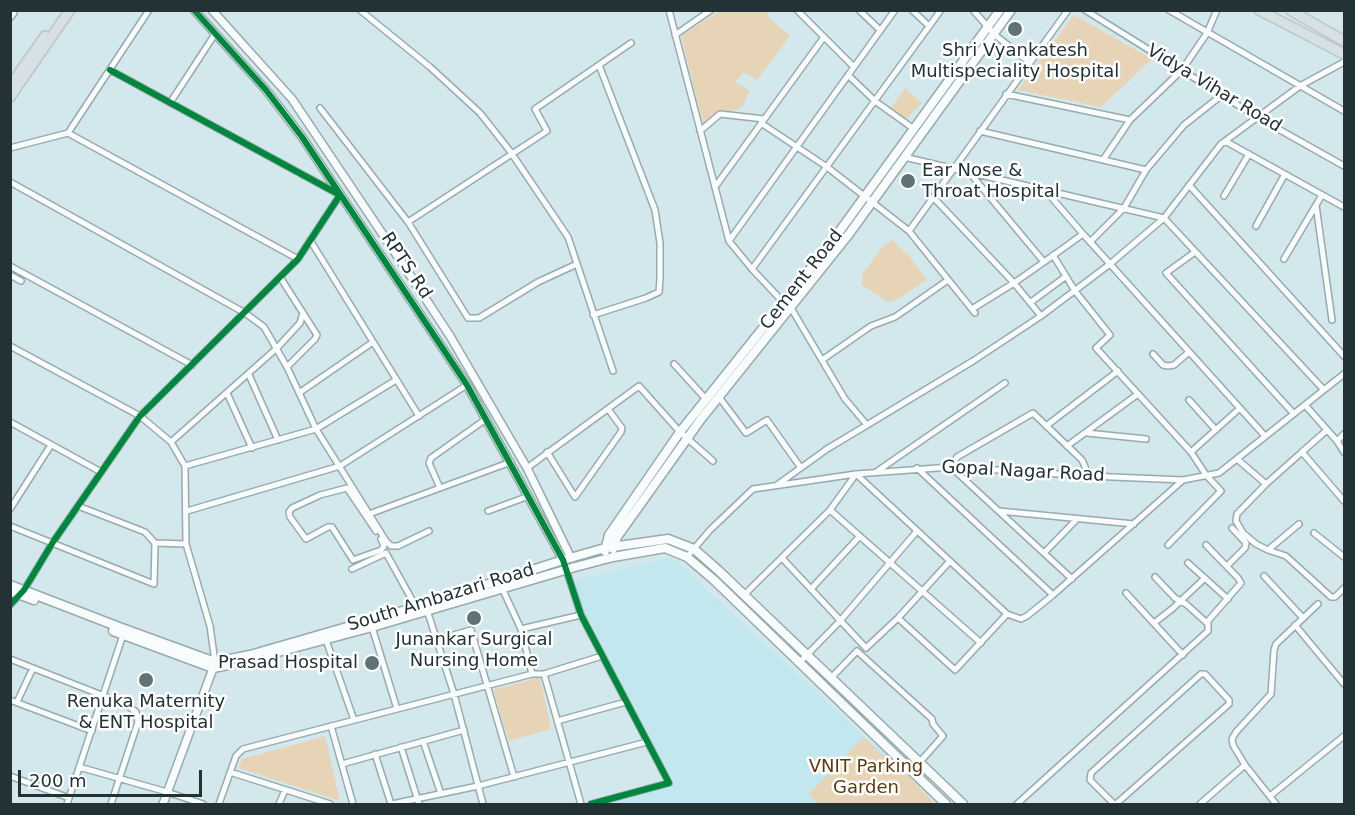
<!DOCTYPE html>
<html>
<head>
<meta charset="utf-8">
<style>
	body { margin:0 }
	#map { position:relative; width:1355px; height:815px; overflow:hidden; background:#d2e8ec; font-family:"DejaVu Sans",sans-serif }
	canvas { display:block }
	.frame { position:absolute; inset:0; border:12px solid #223235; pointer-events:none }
	.scale { position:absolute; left:18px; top:770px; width:184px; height:27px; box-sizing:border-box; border:3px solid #223235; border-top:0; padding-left:8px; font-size:18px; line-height:21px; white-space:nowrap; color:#223235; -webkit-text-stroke:4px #fff; paint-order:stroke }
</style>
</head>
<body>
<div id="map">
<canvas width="1355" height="815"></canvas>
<div class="frame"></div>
<div class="scale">200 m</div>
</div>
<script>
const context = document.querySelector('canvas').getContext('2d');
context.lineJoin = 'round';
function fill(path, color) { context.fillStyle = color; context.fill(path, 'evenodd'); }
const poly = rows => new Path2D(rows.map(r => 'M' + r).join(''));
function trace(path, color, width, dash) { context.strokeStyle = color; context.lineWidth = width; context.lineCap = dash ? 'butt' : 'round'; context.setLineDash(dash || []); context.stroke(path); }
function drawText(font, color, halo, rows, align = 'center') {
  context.font = font + ' "DejaVu Sans",sans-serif'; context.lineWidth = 5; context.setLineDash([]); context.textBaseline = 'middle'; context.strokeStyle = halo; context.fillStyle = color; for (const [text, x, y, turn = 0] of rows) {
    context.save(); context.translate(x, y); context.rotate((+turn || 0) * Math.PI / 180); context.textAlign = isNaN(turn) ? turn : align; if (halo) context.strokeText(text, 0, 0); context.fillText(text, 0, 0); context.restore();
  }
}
const built = poly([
	[672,557,864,737,887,753,934,804,608,804,675,785,568,582]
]);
const green = poly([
	[721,10,770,11,767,16,790,36,757,80,744,72,735,82,750,91,743,106,704,127,681,36],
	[1074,15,1152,59,1101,107,1018,90],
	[905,88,922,103,906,119,891,108],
	[892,240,910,257,927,280,898,299,888,302,862,285,863,273,884,245],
	[540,677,551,729,509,741,493,690],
	[325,736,340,801,239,768,242,759],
	[864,737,883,756,887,753,935,804,817,804,809,794]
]);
const minor = poly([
	[360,10,430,67,480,113,510,151,568,237,613,371],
	[669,10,729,241,752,269,784,303,791,308,845,399,867,425,827,449,777,485],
	[797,10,854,67],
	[859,10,880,30],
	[912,10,929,26],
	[973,10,995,35,1029,62],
	[1085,10,1257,117,1344,166],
	[1169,10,1344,111],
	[10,18,14,13],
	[675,35,711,10],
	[848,75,875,101,914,129],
	[1006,94,1130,120],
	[170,103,215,34],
	[320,108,408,222,468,318,479,318,538,282,577,264],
	[761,123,827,167,909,231,975,313],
	[700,131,720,114,764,119],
	[980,131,1146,170],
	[68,133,298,259],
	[1225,141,1344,207],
	[10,148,68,133,149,10],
	[904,157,1164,218,1324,390],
	[1103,160,1130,120,1182,70,1207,33,1217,10],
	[10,182,245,313,264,327,287,367,316,429,386,541,391,546,398,546,429,531],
	[1189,185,1344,356],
	[715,187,824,37],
	[1045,190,1083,234],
	[1224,196,1249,154],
	[933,197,1014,283,1044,262],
	[1316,205,1332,320],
	[408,222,547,131,535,109,631,43],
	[1256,226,1285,174],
	[909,231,1068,10],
	[310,240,419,416],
	[729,241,895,10],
	[1090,242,1124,208,1146,170,1184,125,1222,95],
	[1195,252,1166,273,1294,414],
	[1053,255,1075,291,1110,335,1096,348,1191,452],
	[1284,259,1322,195],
	[10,266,192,365],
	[752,269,941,10],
	[10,275,21,281],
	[280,277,317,335,315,339,287,367],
	[1031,302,1065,277],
	[972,309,1014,283,1041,316],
	[593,315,646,298,659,292,660,279,660,243,655,210,599,65],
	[10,346,140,416,171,442,185,466,186,544,210,626,215,662],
	[1153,354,1163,365,1168,366,1174,365,1189,352],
	[822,360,871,326,895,317,948,280],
	[674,364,705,398],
	[249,375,278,440],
	[227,393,252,448],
	[299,393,373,342],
	[719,397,746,433,767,420,801,468],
	[1189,400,1216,430],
	[1305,405,1337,441,1344,434],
	[10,422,101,472],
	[867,425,973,361,1041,316,1110,264,1083,234,1044,262,969,172],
	[1046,426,1118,371],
	[1087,433,1146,439],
	[1265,436,1110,264,1164,218,1221,144,1300,86,1344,62],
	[1337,441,1344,452],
	[171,442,277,348,300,323,303,313],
	[1067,446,1138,394],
	[547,452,575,497,621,432,622,428,608,409],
	[1302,452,1327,430],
	[1237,459,1266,484],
	[185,466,316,429,396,380],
	[527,468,639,386,680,432,713,461],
	[917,468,1053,595],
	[876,472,1005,383],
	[440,488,429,463,431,458,486,419],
	[1344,501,1302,452,1266,484,1237,514,1236,521,1243,533,1256,544,1268,550,1286,556,1331,597,1335,597,1344,588],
	[10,509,51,445],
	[830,510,981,643],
	[187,511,340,466,467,385],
	[488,511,529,496],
	[999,511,1134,524],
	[366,516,347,488,320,495,292,508,289,512,290,517,306,539,328,527,332,527,353,560,381,550,384,546,381,539],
	[10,526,154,584,155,543,145,532,78,506],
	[376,531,366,516,369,514,511,462],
	[1314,533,1344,557],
	[155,543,186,544],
	[1168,545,1221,491,1206,475,1191,452,1240,408],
	[1268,550,1299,524],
	[1044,553,1077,519],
	[687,557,710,530,753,489,856,474,951,467,1089,476,1183,480,1219,473,1344,374],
	[782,558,866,648,898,618,950,561],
	[563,560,581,615,669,783,591,804],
	[1188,563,1228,599],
	[1227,566,1245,548,1246,543,1232,528],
	[352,569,386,553,416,607],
	[1264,576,1303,618],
	[1155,577,1175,598,1186,604,1207,623],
	[1072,579,951,467,957,457,1033,413,1082,460,1089,476],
	[502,588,521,629,532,674],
	[811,589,860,536],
	[1126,593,1183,655],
	[744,595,830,510,856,474,1007,614,1021,619,1027,616,1053,595,1183,480],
	[10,605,24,590,53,542,140,416,298,259,340,195,110,70],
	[427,610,454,694,483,804],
	[898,618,955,670,1007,614],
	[1154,623,1172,609,1205,578],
	[1295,625,1344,684],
	[372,627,397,709],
	[521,629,581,615],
	[326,640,354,720],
	[436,640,471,630,514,777],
	[10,659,127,705,136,712,138,722,111,804],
	[800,662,840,621,917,531],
	[544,674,581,804],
	[831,678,857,651,932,719,933,724,943,736,919,763],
	[10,700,92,731],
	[17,702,33,668],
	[557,721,626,702],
	[331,726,353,804],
	[423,741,441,794],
	[401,747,419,804],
	[375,754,391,804],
	[342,764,464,730],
	[79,767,167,792,203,804],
	[230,772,330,804],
	[10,776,69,798],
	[1270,796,1344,736],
	[67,804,123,635],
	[219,804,236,756,243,749,532,674,544,674,602,656],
	[279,804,285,790],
	[392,804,478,786,647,742],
	[1017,804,1208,631,1208,621,1241,583,1238,578,1206,545],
	[1114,804,1090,780,1091,773,1201,674,1205,674,1229,700,1229,704,1116,804],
	[1200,804,1245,765],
	[1276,804,1245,765,1233,745,1232,739,1236,732,1271,694,1274,650,1276,644,1318,604]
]);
const tertiary = poly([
	[194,10,266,90,302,137,467,385,563,560],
	[212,10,292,99,410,275,450,336,527,468,571,558],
	[163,804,215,663]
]);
const secondary = poly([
	[613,549,617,537,701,419,849,234,1011,10],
	[605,551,609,535,680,432,831,243,1000,10],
	[10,585,119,627,215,662,250,655,423,605,563,560,605,548,668,539,694,549,719,571,963,804],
	[10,591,34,600],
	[113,631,213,668,228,665],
	[267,655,372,627,575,567,613,557,665,548,687,557,714,580,946,804]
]);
const primary = poly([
	[1259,10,1344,54],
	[1290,10,1344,41],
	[10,86,45,36],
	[10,97,70,10]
]);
const cycleway = poly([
	[194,10,266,90,302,137,467,385,563,560,581,615,669,783,591,804],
	[10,605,24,590,53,542,140,416,298,259,340,195,110,70]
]);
const markers = [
	[1015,29,8,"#607275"],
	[908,181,8,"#607275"],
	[474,618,8,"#607275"],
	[372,663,8,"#607275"],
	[146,680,8,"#607275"]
];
const poiNames = [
	["Shri Vyankatesh",1015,51],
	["Multispeciality Hospital",1015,72],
	["Ear Nose &",922,171,"left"],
	["Throat Hospital",922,192,"left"],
	["Junankar Surgical",474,640],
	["Nursing Home",474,661],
	["Prasad Hospital",358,663,"right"],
	["Renuka Maternity",146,702],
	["& ENT Hospital",146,723]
];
const streetNames = [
	["Vidya Vihar Road",1214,89,31],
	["RPTS Rd",406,266,56],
	["Cement Road",802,280,-52],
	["Gopal Nagar Road",1023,472,3],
	["South Ambazari Road",441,598,-17]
];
const parkNames = [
	["VNIT Parking",866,767],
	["Garden",866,788]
];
fill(built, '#c2e7ee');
fill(green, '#e7d4b7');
trace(minor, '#99aaad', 8);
trace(tertiary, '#99aaad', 10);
trace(secondary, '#99aaad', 11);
trace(primary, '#bbc6c8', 12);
trace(minor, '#f8fcfc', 5);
trace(tertiary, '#f8fcfc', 7);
trace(secondary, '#f8fcfc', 8);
trace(primary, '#d7e1e3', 9);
trace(cycleway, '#00873e', 6);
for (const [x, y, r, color] of markers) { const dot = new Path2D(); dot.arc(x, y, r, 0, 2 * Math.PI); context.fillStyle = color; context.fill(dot); trace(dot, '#fff', 2); }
drawText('18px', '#223235', '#fff', poiNames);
drawText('18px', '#223235', '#fff', streetNames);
drawText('18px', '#5e3a0d', '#fff', parkNames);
</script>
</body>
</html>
